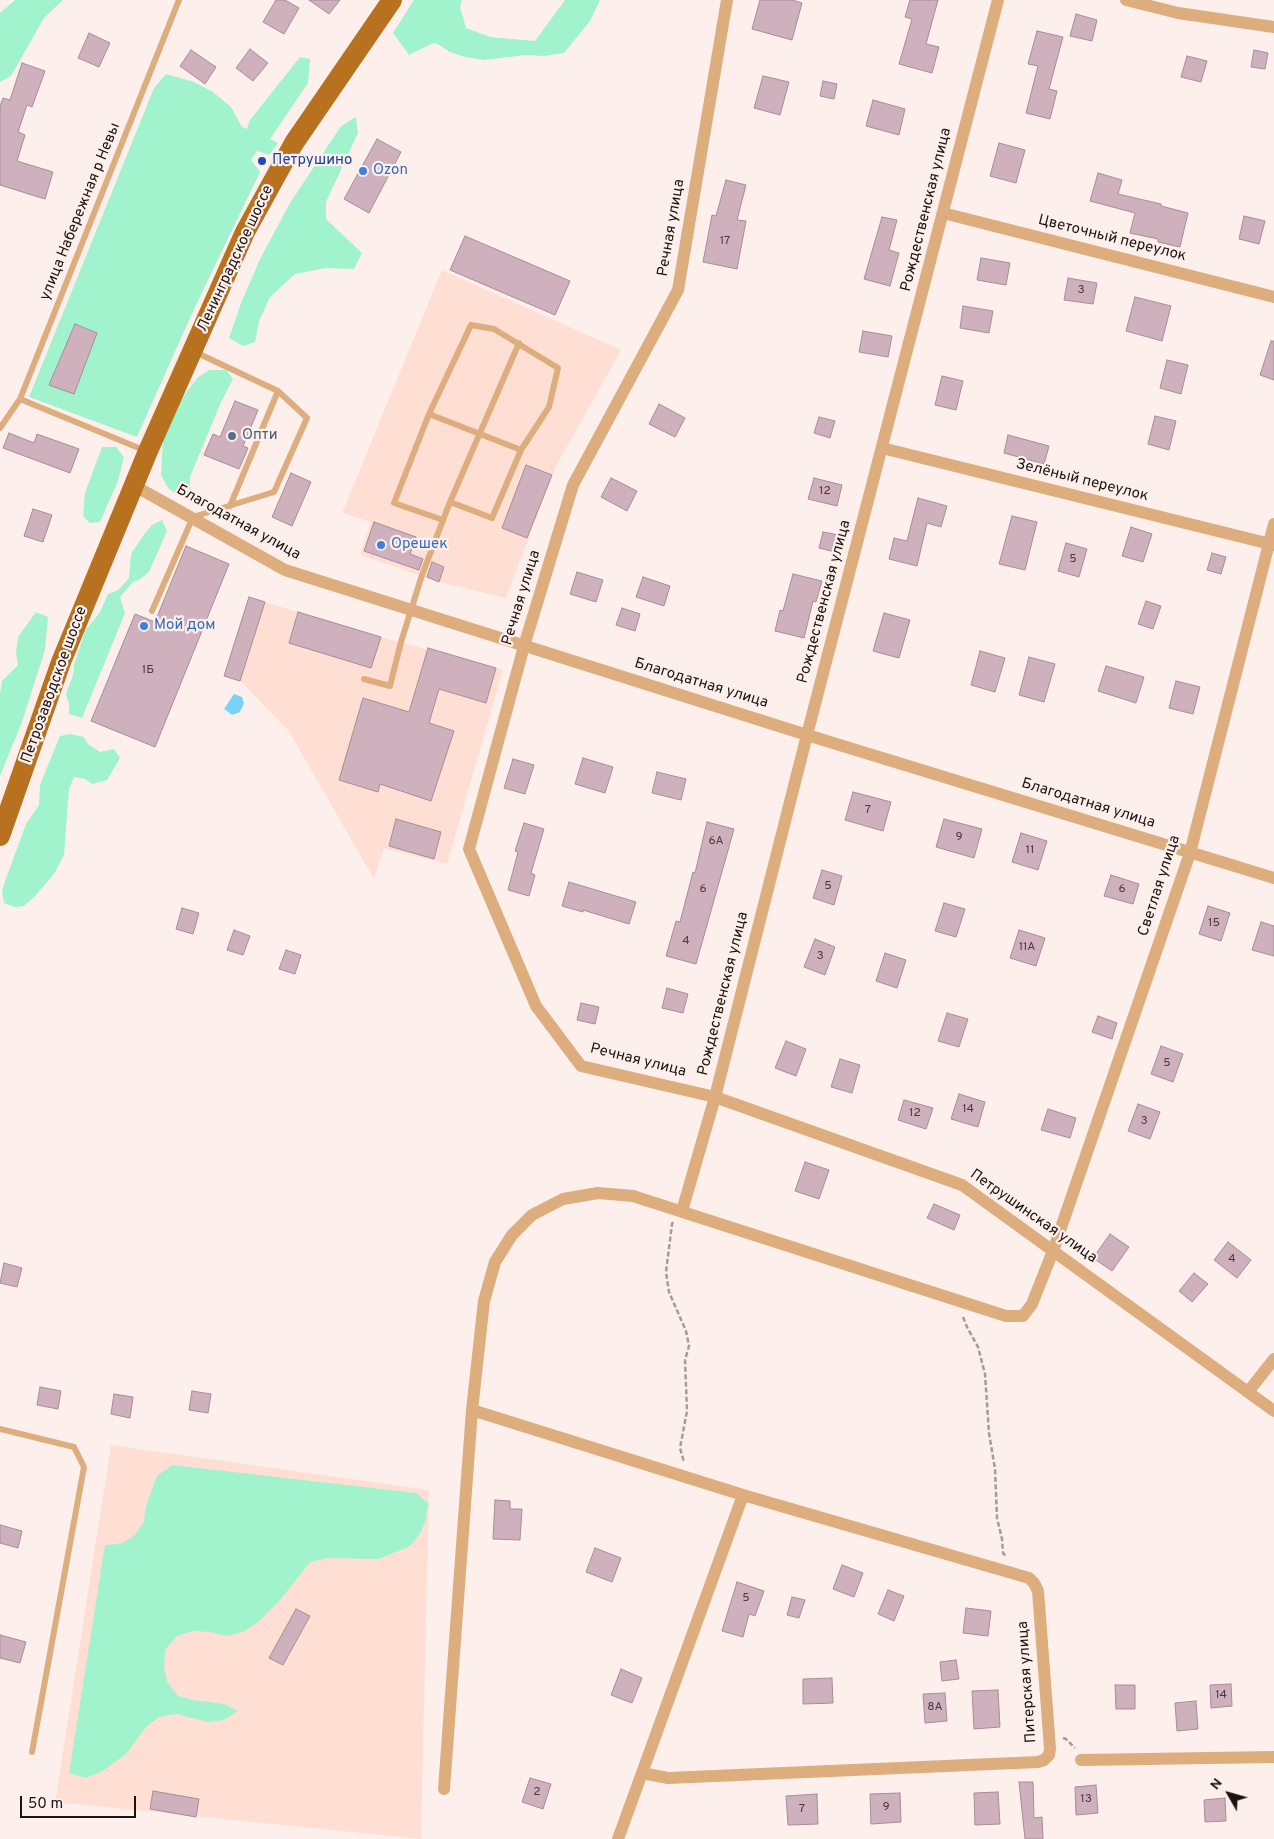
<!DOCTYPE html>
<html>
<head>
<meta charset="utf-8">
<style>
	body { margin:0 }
	#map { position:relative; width:1274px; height:1839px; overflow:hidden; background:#fdf0ec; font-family:Overpass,sans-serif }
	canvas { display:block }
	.north { position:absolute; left:1204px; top:1769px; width:50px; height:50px; -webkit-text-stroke:4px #fdf0ec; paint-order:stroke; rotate:308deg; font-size:14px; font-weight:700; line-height:20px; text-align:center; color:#1c120e }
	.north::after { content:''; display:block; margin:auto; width:18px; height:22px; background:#1c120e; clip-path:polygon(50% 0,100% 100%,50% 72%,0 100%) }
	.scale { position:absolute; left:20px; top:1796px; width:116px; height:22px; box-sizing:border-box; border:2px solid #1c120e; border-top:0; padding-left:6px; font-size:15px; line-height:18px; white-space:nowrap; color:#1c120e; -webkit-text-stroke:4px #fdf0ec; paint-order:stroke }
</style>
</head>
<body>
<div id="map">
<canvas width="1274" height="1839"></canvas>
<div class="north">N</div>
<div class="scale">50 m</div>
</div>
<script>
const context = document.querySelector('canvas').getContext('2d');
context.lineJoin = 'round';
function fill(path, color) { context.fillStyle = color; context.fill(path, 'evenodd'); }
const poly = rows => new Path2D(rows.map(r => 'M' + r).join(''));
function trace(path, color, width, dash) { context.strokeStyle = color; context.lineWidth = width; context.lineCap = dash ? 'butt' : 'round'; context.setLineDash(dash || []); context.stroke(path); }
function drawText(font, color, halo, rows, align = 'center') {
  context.font = font + ' Overpass,sans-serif'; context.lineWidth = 4.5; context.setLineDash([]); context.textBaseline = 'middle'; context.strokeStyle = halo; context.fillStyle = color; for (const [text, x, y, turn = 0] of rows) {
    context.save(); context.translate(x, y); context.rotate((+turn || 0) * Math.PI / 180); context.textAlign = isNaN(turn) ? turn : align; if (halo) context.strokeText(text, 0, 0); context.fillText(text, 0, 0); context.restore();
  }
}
const built = poly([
	[442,270,621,350,556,466,506,598,439,582,360,555,371,522,342,513],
	[265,602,381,637,503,670,447,864,384,848,374,879,288,730,240,681],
	[111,1445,429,1490,421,1839,55,1802]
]);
const green = poly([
	[15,0,63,0,44,18,11,76,0,82,0,13],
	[414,0,462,0,460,7,466,28,490,37,535,41,565,0,600,0,590,21,564,53,544,56,526,55,484,60,465,57,450,52,436,43,431,44,409,55,393,33],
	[300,57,310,59,308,83,270,139,278,143,269,155,257,151,251,160,260,172,194,309,137,437,29,397,154,88,166,74,194,82,213,92,231,107,242,127,247,129,250,120],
	[356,117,358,133,326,202,326,219,362,253,354,269,326,268,295,274,270,297,259,321,255,342,243,346,229,338,241,303,260,259,290,203,341,126],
	[209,370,226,370,233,379,221,402,190,477,190,486,192,492,188,498,179,496,168,488,161,475,163,437,174,411,188,390,197,378],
	[102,447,116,447,124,457,118,481,100,522,90,523,83,516,85,493],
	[162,520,167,531,149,572,139,580,133,582,120,597,125,613,82,718,69,714,69,704,66,694,73,675,74,665,85,631,100,612,108,594,118,590,129,578,131,554,145,533,152,525],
	[36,612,48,617,45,650,22,722,0,776,0,694,2,681,18,665,16,653,18,637],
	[70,734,84,737,88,744,100,752,114,749,120,758,107,780,92,784,85,779,74,777,69,789,64,855,54,874,35,896,24,906,15,907,4,903,2,892,5,881,26,824,39,805,40,785,44,775,60,736],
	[172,1465,416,1493,428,1503,426,1519,420,1534,410,1546,379,1559,327,1558,310,1562,280,1600,257,1623,243,1632,227,1636,210,1632,193,1631,177,1636,165,1650,164,1667,167,1682,178,1696,193,1700,224,1704,238,1711,224,1720,208,1722,176,1714,159,1717,146,1727,126,1754,101,1772,85,1778,69,1773,105,1545,121,1544,134,1536,144,1522,146,1506,157,1476]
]);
const water = poly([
	[234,694,242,697,244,703,240,712,232,715,224,709]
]);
const building = poly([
	[276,0,285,0,299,8,284,34,263,22,276,0],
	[309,0,340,0,329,14,309,0],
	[760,0,792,0,802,3,792,40,752,29,760,0],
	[910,0,938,0,926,44,939,47,932,73,899,64,912,19,905,17,910,0],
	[1076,14,1097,20,1092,41,1070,36,1076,14],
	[1037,31,1063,37,1049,89,1057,91,1050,119,1026,113,1038,66,1028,64,1037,31],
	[89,33,110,43,99,67,78,58,89,33],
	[250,49,268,63,253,81,236,68,250,49],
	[191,50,216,67,205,84,180,66,191,50],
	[1254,50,1268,53,1265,69,1251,67,1254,50],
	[1187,56,1207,61,1201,82,1181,77,1187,56],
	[22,63,45,71,32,107,27,105,18,132,25,135,17,161,53,172,45,199,0,185,0,106,3,98,10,100,22,63],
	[763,76,789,82,780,115,754,108,763,76],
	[823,81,837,84,834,99,820,96,823,81],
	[873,100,905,109,899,135,866,126,873,100],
	[377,139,401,152,369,213,344,199,377,139],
	[999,143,1025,150,1016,183,990,176,999,143],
	[1098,173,1122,180,1118,194,1161,204,1161,206,1188,213,1180,247,1158,242,1158,239,1130,233,1135,213,1090,201,1098,173],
	[726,180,746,185,737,220,746,221,737,269,703,262,712,215,716,216,726,180],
	[1244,216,1265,221,1259,244,1239,239,1244,216],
	[882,217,897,220,889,250,899,253,890,286,864,279,882,217],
	[465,236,570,281,555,315,450,270,465,236],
	[981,258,1010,263,1006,285,977,280,981,258],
	[1068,278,1097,283,1093,304,1064,300,1068,278],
	[1135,297,1171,306,1162,341,1126,331,1135,297],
	[963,306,993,311,989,333,960,328,963,306],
	[75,324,97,333,74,394,49,385,75,324],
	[863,331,892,336,888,357,859,352,863,331],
	[1271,341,1274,341,1274,380,1260,375,1271,341],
	[1167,360,1188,365,1181,394,1160,388,1167,360],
	[942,376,963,381,956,410,935,405,942,376],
	[235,401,258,410,243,446,248,448,239,469,204,455,213,434,220,437,235,401],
	[659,404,685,418,675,437,649,424,659,404],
	[1155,416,1176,421,1169,450,1148,444,1155,416],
	[819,417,835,421,830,438,814,433,819,417],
	[9,433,34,443,37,434,79,449,70,473,3,448,9,433],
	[1008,435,1049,446,1044,464,1004,453,1008,435],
	[526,465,552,475,527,538,502,528,526,465],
	[291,473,311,482,292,526,272,517,291,473],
	[611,478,637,491,627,511,601,497,611,478],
	[814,478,842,485,837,506,808,499,814,478],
	[918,498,947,506,941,527,927,523,917,566,889,559,894,538,907,541,918,498],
	[33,509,52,515,43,542,24,536,33,509],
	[1012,516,1037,522,1025,570,999,564,1012,516],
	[374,522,416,537,410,554,423,559,419,570,364,551,374,522],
	[1131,527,1152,534,1143,562,1122,556,1131,527],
	[823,532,839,535,835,552,819,548,823,532],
	[1066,543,1087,549,1079,577,1058,571,1066,543],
	[186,546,229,564,155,747,91,721,135,614,155,622,186,546],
	[1212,553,1226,557,1221,574,1207,570,1212,553],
	[432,562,444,567,439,582,427,577,432,562],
	[577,572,603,580,596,602,570,594,577,572],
	[793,574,822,581,816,602,813,601,804,638,775,631,780,610,783,611,793,574],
	[643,577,670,586,664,606,636,597,643,577],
	[249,597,265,602,240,681,224,676,249,597],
	[1146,601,1161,606,1153,629,1138,624,1146,601],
	[622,608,640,614,635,631,616,625,622,608],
	[298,612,381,637,371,668,289,643,298,612],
	[884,613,910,620,899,658,873,651,884,613],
	[428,648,496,668,486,703,439,689,429,723,454,731,431,801,380,784,378,792,339,780,363,698,409,712,428,648],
	[980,651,1005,658,995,692,971,685,980,651],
	[1029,657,1055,664,1044,702,1019,695,1029,657],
	[1106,666,1144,677,1136,703,1098,691,1106,666],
	[1176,681,1200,687,1193,714,1169,708,1176,681],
	[583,758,613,767,605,793,575,784,583,758],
	[513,759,534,765,525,794,504,788,513,759],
	[657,772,686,779,681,800,652,793,657,772],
	[853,792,891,802,883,831,845,820,853,792],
	[396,819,441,832,434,859,389,846,396,819],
	[944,819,982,829,974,858,936,847,944,819],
	[707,822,734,829,696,964,666,956,676,921,680,922,693,872,695,873,707,822],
	[524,823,544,829,531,873,535,875,529,896,508,890,518,852,515,851,524,823],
	[1021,833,1047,841,1038,870,1012,862,1021,833],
	[822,870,842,876,834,905,813,898,822,870],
	[1111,875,1139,884,1133,904,1104,896,1111,875],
	[569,882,636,902,629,924,583,910,583,912,562,906,569,882],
	[944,903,965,909,956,937,935,931,944,903],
	[1208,906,1230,913,1221,941,1199,934,1208,906],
	[182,908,199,913,193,934,176,929,182,908],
	[1261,922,1274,926,1274,956,1252,950,1261,922],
	[234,930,250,936,243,955,227,950,234,930],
	[1019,930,1045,938,1036,966,1010,958,1019,930],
	[815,939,835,947,825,975,804,967,815,939],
	[286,950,301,955,295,974,279,969,286,950],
	[885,953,906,960,897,988,876,981,885,953],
	[667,988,688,994,683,1013,662,1008,667,988],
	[581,1003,599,1007,595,1024,577,1020,581,1003],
	[947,1013,968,1019,959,1047,938,1041,947,1013],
	[1098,1016,1117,1023,1112,1039,1092,1032,1098,1016],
	[786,1041,806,1049,796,1076,775,1068,786,1041],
	[1161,1046,1183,1054,1173,1082,1151,1074,1161,1046],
	[840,1059,860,1065,852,1093,831,1087,840,1059],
	[959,1094,985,1102,978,1127,951,1119,959,1094],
	[904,1100,933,1108,926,1129,898,1120,904,1100],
	[1138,1104,1160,1112,1150,1139,1128,1131,1138,1104],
	[1048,1109,1076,1118,1070,1138,1041,1130,1048,1109],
	[805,1162,829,1170,819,1199,795,1191,805,1162],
	[934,1204,960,1215,954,1230,927,1218,934,1204],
	[1110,1234,1129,1247,1112,1271,1093,1258,1110,1234],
	[1228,1242,1251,1260,1237,1278,1214,1260,1228,1242],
	[4,1263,22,1268,17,1287,0,1283,4,1263],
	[1194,1273,1208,1284,1192,1302,1179,1291,1194,1273],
	[40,1387,61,1391,58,1409,37,1405,40,1387],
	[192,1391,211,1394,208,1413,189,1410,192,1391],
	[114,1394,133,1397,130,1418,111,1414,114,1394],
	[495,1500,510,1501,510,1509,522,1509,520,1540,493,1539,495,1500],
	[0,1525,22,1531,18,1548,0,1543,0,1525],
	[595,1548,621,1558,612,1582,586,1572,595,1548],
	[842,1565,863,1573,854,1597,833,1589,842,1565],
	[737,1582,764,1591,755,1616,749,1614,743,1637,722,1631,737,1582],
	[888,1590,904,1596,894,1621,878,1614,888,1590],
	[792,1597,805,1600,799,1618,787,1615,792,1597],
	[966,1608,991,1611,988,1636,963,1633,966,1608],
	[296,1609,310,1616,283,1665,269,1658,296,1609],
	[0,1635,26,1642,20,1663,0,1658,0,1635],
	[956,1660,959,1679,942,1681,940,1662,956,1660],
	[621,1669,642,1678,632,1703,611,1695,621,1669],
	[832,1678,833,1703,803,1704,803,1679,832,1678],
	[1231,1684,1232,1706,1211,1708,1210,1685,1231,1684],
	[1115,1685,1135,1685,1135,1709,1116,1709,1115,1685],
	[998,1690,1000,1727,974,1729,972,1691,998,1690],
	[945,1693,947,1721,925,1723,923,1694,945,1693],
	[1196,1701,1198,1729,1177,1731,1175,1703,1196,1701],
	[530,1778,551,1784,543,1809,522,1802,530,1778],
	[1019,1782,1033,1782,1034,1818,1042,1817,1043,1839,1025,1839,1019,1782],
	[1096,1785,1098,1813,1076,1815,1075,1787,1096,1785],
	[153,1791,199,1799,196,1817,150,1809,153,1791],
	[998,1792,1000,1824,975,1825,974,1793,998,1792],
	[900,1793,901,1822,871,1824,870,1794,900,1793],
	[817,1794,818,1824,788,1825,786,1796,817,1794],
	[1225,1798,1226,1821,1205,1822,1204,1800,1225,1798]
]);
const path = poly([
	[673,1222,672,1224,666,1272,669,1292,686,1331,689,1346,685,1360,687,1411,680,1448,684,1462],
	[963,1317,967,1327,978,1347,985,1374,989,1433,995,1469,997,1518,1002,1539,1003,1553,1007,1557],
	[1063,1738,1066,1739,1075,1748]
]);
const service = poly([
	[195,352,278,391,230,506],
	[20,399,146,451],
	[429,414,521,450],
	[0,428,20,399,179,0],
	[443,520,394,503,429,414,471,325,494,329,558,368,549,407,521,450,492,518,450,502],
	[152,611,193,517,274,492,307,418,278,391],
	[364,679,390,686,401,642,422,575,450,502,519,343],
	[0,1429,74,1447,84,1467,32,1752]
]);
const minor = poly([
	[727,0,678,290,573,485,524,646,469,849,536,1006,581,1066,715,1097,962,1185,1274,1411],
	[1126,0,1178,13,1274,27],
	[943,213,1274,297],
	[882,448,1274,545],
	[133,485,285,570,807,735,1274,878],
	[682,1211,715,1097,807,735,998,0],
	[1248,1392,1274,1359],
	[472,1410,743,1495,618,1839],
	[1081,1760,1274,1757],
	[642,1773,668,1778,1038,1762,1044,1760,1049,1755,1050,1748,1038,1591,1034,1583,1029,1578,743,1495],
	[444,1789,472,1410,484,1301,495,1262,512,1235,532,1215,563,1199,598,1193,633,1196,1006,1316,1023,1316,1032,1304,1053,1251,1190,853,1274,524]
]);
const primary = poly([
	[0,836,61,662,148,451,245,232,294,143,392,0]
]);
const markers = [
	[262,161,5,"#1a4fb4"],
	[363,171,5,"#3f7fe0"],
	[232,436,5,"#5c6f8a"],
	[381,545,5,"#3f7fe0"],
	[144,626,5,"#3f7fe0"]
];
const numberNames = [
	["17",725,242],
	["3",1081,291],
	["12",825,492],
	["5",1073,560],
	["1Б",148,671],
	["7",868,811],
	["9",959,838],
	["6А",716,842],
	["11",1030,851],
	["5",828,887],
	["6",703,890],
	["6",1122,890],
	["15",1214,924],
	["4",686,942],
	["11А",1027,948],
	["3",820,957],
	["5",1167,1064],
	["14",968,1110],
	["12",915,1114],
	["3",1144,1122],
	["4",1232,1260],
	["5",746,1599],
	["14",1221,1696],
	["8А",935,1708],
	["2",537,1793],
	["13",1086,1800],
	["9",886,1808],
	["7",802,1810]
];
const transitNames = [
	["Петрушино",272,161]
];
const shopNames = [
	["Ozon",373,171],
	["Орешек",391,545],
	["Мой дом",154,626]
];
const streetNames = [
	["Рождественская улица",927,210,-76],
	["улица Набережная р Невы",81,212,-68],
	["Речная улица",672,228,-80],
	["Цветочный переулок",1112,239,14],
	["Ленинградское шоссе",236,259,-65],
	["Зелёный переулок",1082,481,14],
	["Благодатная улица",238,523,29],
	["Речная улица",522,598,-73],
	["Рождественская улица",825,602,-75],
	["Благодатная улица",701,684,17],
	["Петрозаводское шоссе",55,685,-70],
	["Благодатная улица",1088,804,17],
	["Светлая улица",1160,886,-72],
	["Рождественская улица",724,994,-76],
	["Речная улица",638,1061,14],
	["Петрушинская улица",1033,1217,35],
	["Питерская улица",1028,1682,-94]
];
const serviceNames = [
	["Опти",242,436]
];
fill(built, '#ffdfd3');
fill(green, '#a0f3cc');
fill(water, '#77d4f7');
fill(building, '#cfb1be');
trace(building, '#a88b98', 1);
trace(path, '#a69b97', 2.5, [5, 2.5]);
trace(service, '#ddad7e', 6);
trace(minor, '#ddad7e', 12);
trace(primary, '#b8721f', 20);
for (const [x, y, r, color] of markers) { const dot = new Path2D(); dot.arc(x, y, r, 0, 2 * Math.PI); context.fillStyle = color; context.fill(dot); trace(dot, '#fdf0ec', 2); }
drawText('12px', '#493a3a', null, numberNames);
drawText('15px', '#164399', '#fdf0ec', transitNames, 'left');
drawText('15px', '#366cbe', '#fdf0ec', shopNames, 'left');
drawText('15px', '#1c120e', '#fdf0ec', streetNames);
drawText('15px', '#4e5e75', '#fdf0ec', serviceNames, 'left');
</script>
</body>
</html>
